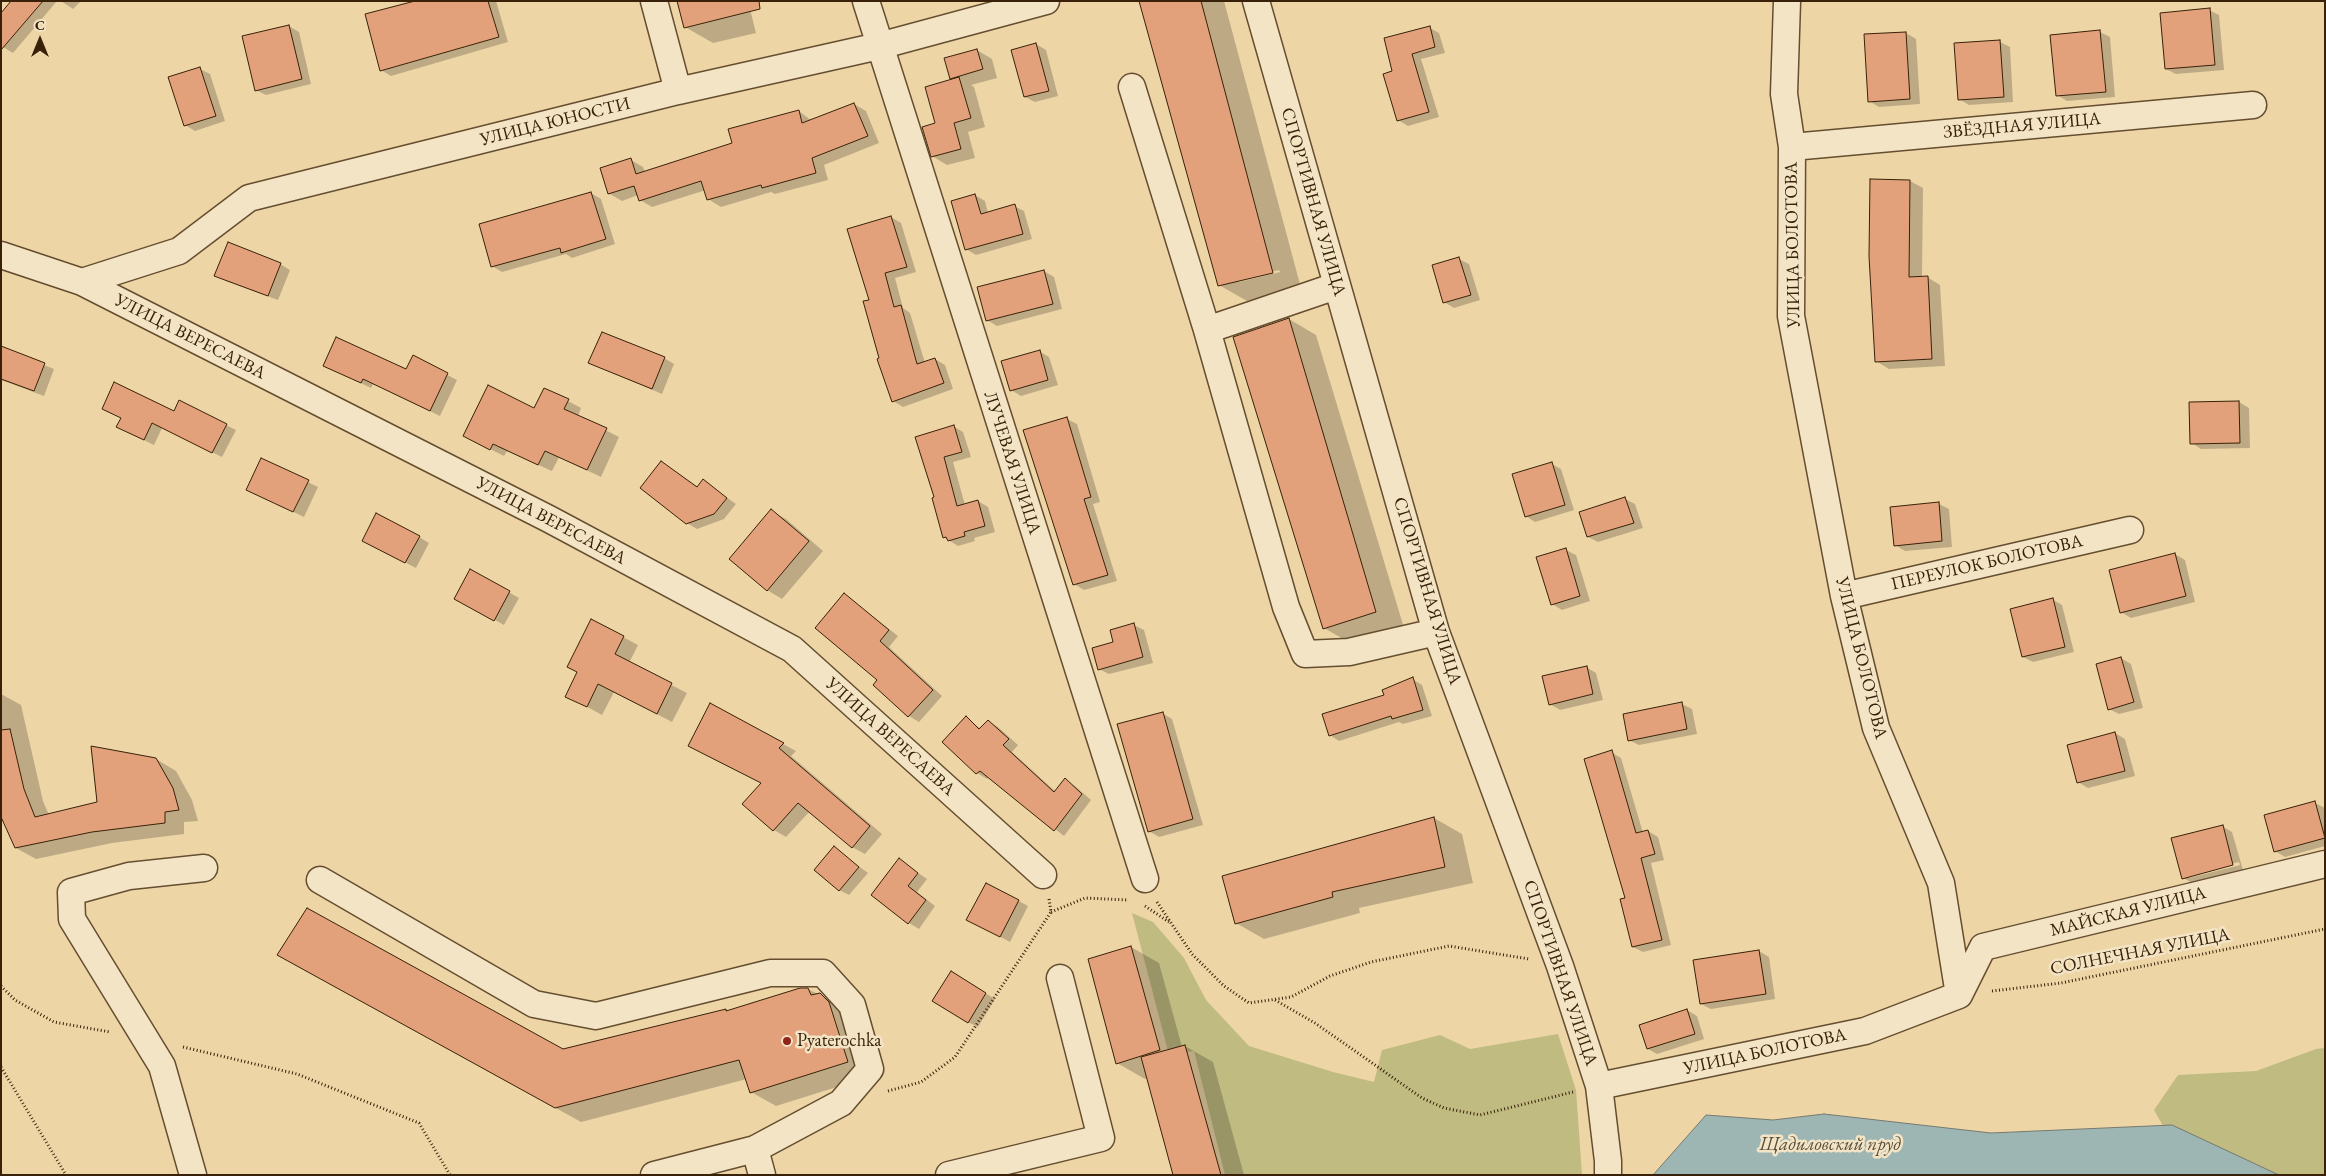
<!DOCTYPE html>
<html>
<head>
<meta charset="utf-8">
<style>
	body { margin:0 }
	#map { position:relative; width:2326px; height:1176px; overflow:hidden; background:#edd5a6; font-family:"EB Garamond",serif }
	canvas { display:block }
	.frame { position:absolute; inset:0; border:2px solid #382108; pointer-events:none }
	.north { position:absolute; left:15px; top:15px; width:50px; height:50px; -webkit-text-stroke:4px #f3e4c5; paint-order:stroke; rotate:0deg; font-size:14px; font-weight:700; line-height:20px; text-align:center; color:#382108 }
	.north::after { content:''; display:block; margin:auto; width:18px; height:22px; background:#382108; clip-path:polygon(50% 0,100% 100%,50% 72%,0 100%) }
</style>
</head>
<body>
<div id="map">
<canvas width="2326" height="1176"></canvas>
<div class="frame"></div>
<div class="north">С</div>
</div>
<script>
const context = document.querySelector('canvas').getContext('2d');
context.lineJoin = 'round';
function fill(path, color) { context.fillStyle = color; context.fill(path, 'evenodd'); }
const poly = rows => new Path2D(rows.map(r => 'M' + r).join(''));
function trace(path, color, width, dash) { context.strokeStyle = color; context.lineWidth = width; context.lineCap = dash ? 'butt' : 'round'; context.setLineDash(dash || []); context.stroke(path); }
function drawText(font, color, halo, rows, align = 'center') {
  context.font = font + ' "EB Garamond",serif'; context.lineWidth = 5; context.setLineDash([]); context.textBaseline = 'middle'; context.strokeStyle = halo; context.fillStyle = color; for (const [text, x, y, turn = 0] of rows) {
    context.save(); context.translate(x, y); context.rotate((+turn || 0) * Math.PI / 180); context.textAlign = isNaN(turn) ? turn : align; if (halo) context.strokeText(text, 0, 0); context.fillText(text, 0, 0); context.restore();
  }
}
const green = poly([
	[1132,913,1153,922,1184,958,1206,1000,1249,1046,1333,1072,1374,1082,1382,1050,1440,1035,1470,1049,1558,1034,1576,1090,1582,1175,1225,1175,1194,1051,1169,1055],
	[2325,1048,2325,1175,2191,1175,2154,1110,2178,1075,2256,1071,2316,1049]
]);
const water = poly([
	[1824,1114,1991,1133,2172,1125,2279,1175,1653,1175,1706,1115,1773,1120,1824,1114]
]);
const shadow = poly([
	[18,1,57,1,13,53,3,47],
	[61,1,81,1,73,9],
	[420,1,496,1,508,42,391,76,381,70],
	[748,1,756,33,713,43,685,27],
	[1140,1,1224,1,1301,288,1247,301,1219,285],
	[1279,270,1280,272,1239,282,1239,280],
	[2209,10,2219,15,2224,70,2176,74,2166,69],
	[289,26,299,32,311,84,266,95,256,90],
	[1430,28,1439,33,1445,53,1421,59,1439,117,1408,126,1398,120,1394,72],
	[2100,32,2110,37,2115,97,2067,101,2057,95],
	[1906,33,1916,39,1920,104,1879,107,1869,101,1865,35],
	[2000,42,2010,47,2013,102,1969,105,1959,99,1955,44],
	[1036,44,1046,50,1058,96,1035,102,1025,97],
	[977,50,992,59,997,78,971,85,974,87,985,127,968,132,975,158,947,165,932,156,936,124,954,80,951,78],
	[200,69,210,74,225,121,195,131,185,125],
	[854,104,866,111,879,143,824,165,828,180,775,194,771,192,721,207,708,199,706,190,652,207,640,200,638,195,622,201,610,194,602,169,631,160,643,167,645,172,733,144,799,111,812,121],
	[1910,181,1923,188,1922,277,1927,277,1940,285,1945,366,1889,369,1876,361],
	[591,193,601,199,615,244,572,258,566,254,502,272,492,266],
	[975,195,985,201,988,213,1014,206,1024,211,1032,239,976,255,966,249],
	[891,217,901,223,916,272,895,278,903,308,910,313,925,363,935,359,945,365,953,389,903,407,893,401,881,359,870,300],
	[1459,259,1469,264,1480,300,1454,308,1444,302],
	[280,264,290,270,278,300,226,281,216,276],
	[1044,271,1054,277,1062,309,997,326,987,320],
	[1289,319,1316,335,1404,628,1352,644,1324,628],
	[1,348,54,369,44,396,1,380],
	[1039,351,1049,357,1058,385,1021,396,1011,390],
	[413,357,457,380,440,416,373,384,371,388,325,366,407,370],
	[664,358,674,364,662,394,590,363],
	[568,401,581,408,578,416,619,437,601,477,559,457,552,471,507,451,504,456,478,443,535,410],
	[2239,402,2249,408,2250,448,2201,449,2192,443],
	[174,412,226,425,236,430,222,457,162,428,154,445,127,432],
	[1067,419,1077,424,1100,502,1093,504,1117,581,1084,590,1074,584],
	[953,426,963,432,971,457,953,462,965,505,978,501,988,507,995,532,974,538,975,541,958,546,944,537,935,498,917,438],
	[262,460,318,487,304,517,258,495],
	[1552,464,1561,469,1574,510,1535,522,1526,516],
	[672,469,698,487,703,481,736,504,724,519,697,529,687,523],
	[1625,499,1635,504,1643,528,1598,542,1588,537],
	[1939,504,1949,509,1952,547,1905,551,1895,545],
	[771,511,786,519,823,551,782,599,767,590],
	[419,537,429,543,416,568,373,546],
	[1566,550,1576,555,1590,601,1562,610,1552,604],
	[2175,554,2185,560,2195,602,2131,618,2121,612],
	[471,571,519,598,504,625,455,598],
	[844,594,898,636,889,647,942,696,919,722,909,716,875,685,879,680],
	[2052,599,2062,605,2074,652,2033,662,2023,657],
	[1134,625,1144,630,1153,663,1109,674,1099,669,1115,643],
	[623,637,638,645,629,663,687,693,672,722,614,692,602,715,567,696],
	[2121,658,2131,664,2143,708,2119,714,2109,709],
	[1586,667,1596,673,1603,700,1560,710,1550,704],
	[1412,679,1422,685,1432,716,1403,724,1399,722,1339,741,1330,735],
	[1,694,21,705,43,801,49,815,99,803,156,759,176,771,192,800,198,821,184,822,184,834,112,843,36,859,16,848,1,814],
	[1682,704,1692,709,1697,734,1639,745,1629,740],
	[710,705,796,751,791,756,882,834,865,854,852,847,810,811,786,837,774,830,744,803,762,783],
	[1162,713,1172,719,1203,825,1159,837,1149,831],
	[966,718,981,729,988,721,998,727,1018,745,1012,752,1056,792,1065,780,1075,786,1091,800,1064,836,989,777,987,779,977,773,943,742],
	[2115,733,2125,739,2135,776,2088,788,2078,782],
	[1611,752,1621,758,1643,833,1648,831,1658,837,1664,860,1651,863,1671,945,1643,952,1633,947],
	[2315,803,2325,808,2325,846,2285,857,2275,851],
	[1434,818,1462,834,1473,883,1359,908,1360,913,1264,939,1236,923],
	[2222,826,2232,832,2243,870,2193,883,2183,878],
	[2239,862,2240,865,2189,878,2189,875],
	[834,848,868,873,849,895,839,890],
	[899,860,927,879,917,892,935,906,919,929,909,923],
	[987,884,1028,906,1010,942,978,925],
	[1131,947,1159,963,1182,1047,1185,1046,1213,1062,1244,1175,1174,1175,1148,1078,1145,1079,1117,1063],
	[1759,951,1769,957,1775,999,1711,1009,1701,1004],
	[303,968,563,1051,726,1010,729,1012,808,989,845,1008,872,1076,776,1106,751,1092,747,1079,581,1122],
	[960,978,995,999,978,1027,968,1022],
	[1687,1010,1697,1016,1704,1039,1657,1054,1648,1049]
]);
const building = poly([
	[11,1,43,1,1,50,1,13,11,1],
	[415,1,488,1,499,37,380,71,365,14,415,1],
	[677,1,759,1,760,9,684,28,677,1],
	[1139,1,1201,1,1273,273,1218,286,1139,1],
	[2210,8,2215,65,2165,69,2160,13,2210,8],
	[289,25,302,79,255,91,242,36,289,25],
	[1430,26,1435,47,1412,54,1429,112,1397,121,1383,74,1392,71,1384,38,1430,26],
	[2100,30,2106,92,2056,96,2050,35,2100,30],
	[1906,32,1910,99,1868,102,1864,34,1906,32],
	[2000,40,2004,97,1958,100,1954,43,2000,40],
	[1036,43,1049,91,1024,97,1011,50,1036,43],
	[977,49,983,69,950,79,944,58,977,49],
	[200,67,216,116,184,126,168,77,200,67],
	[959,77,971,118,954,123,961,149,931,157,922,127,935,123,925,87,959,77],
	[854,103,868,136,812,158,816,173,762,188,761,185,707,200,701,181,639,201,634,186,608,194,600,168,631,158,636,174,732,143,728,129,799,110,802,123,854,103],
	[1870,179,1910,180,1909,277,1928,276,1932,359,1875,362,1869,256,1870,179],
	[591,192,606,239,561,253,560,248,491,267,479,224,591,192],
	[975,194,981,214,1015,204,1023,234,965,250,951,201,975,194],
	[891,216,907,267,885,273,894,307,901,305,917,364,935,358,944,383,892,402,877,359,879,358,863,301,869,300,847,229,891,216],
	[228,242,281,263,268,296,214,276,228,242],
	[1459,257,1471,295,1443,303,1432,265,1459,257],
	[1044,270,1053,304,986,321,977,287,1044,270],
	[1289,318,1376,612,1323,629,1233,337,1289,318],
	[602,332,665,357,652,389,588,363,602,332],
	[336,337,406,369,413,355,448,373,430,411,363,379,361,383,323,366,336,337],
	[1,346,45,363,34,391,1,379,1,346],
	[1040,350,1048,380,1010,391,1001,361,1040,350],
	[114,382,174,411,179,400,227,424,212,453,152,423,144,440,116,427,121,418,102,409,114,382],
	[488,385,534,408,544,388,569,399,564,409,607,428,587,470,545,451,538,465,493,444,490,450,463,436,488,385],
	[2239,401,2240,443,2190,444,2189,402,2239,401],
	[1067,417,1091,497,1084,499,1108,575,1073,585,1023,430,1067,417],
	[954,425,962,452,944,457,957,506,978,500,985,526,964,532,965,536,948,541,946,537,943,538,932,498,934,497,915,437,954,425],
	[261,458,309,480,293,512,246,490,261,458],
	[661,461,697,487,703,479,727,498,714,514,686,524,640,488,661,461],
	[1552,462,1565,505,1525,517,1512,474,1552,462],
	[1625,497,1634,523,1587,537,1579,512,1625,497],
	[1939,502,1942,541,1894,546,1890,507,1939,502],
	[771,509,809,541,767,591,729,559,771,509],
	[376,513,420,536,405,563,362,541,376,513],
	[1566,548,1580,596,1551,605,1536,557,1566,548],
	[2175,553,2186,596,2120,613,2109,570,2175,553],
	[470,569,510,591,494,621,454,599,470,569],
	[844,593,889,630,880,641,933,690,908,717,873,685,877,680,815,628,844,593],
	[2053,598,2065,647,2022,657,2010,609,2053,598],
	[591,619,624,636,615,654,672,683,657,714,598,684,587,707,565,697,577,672,567,667,591,619],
	[1134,623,1143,657,1098,670,1092,648,1113,642,1110,630,1134,623],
	[2121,657,2134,702,2108,710,2096,664,2121,657],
	[1587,666,1593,694,1549,705,1542,676,1587,666],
	[1413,677,1423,710,1392,719,1391,716,1329,736,1322,714,1384,695,1382,690,1413,677],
	[1682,702,1687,729,1628,741,1623,714,1682,702],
	[710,703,784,743,779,748,870,826,852,848,798,803,773,831,742,804,761,783,688,746,710,703],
	[1163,712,1193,819,1148,832,1117,724,1163,712],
	[966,716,979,729,988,720,1009,739,1003,745,1054,792,1065,778,1082,794,1054,831,980,771,976,774,942,742,966,716],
	[10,729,24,789,35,817,97,802,91,746,156,758,173,788,179,810,165,812,165,823,92,832,15,848,1,817,1,730,10,729],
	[2115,732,2125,771,2077,783,2067,745,2115,732],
	[1612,750,1636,833,1648,830,1655,854,1641,858,1662,940,1632,947,1620,899,1625,898,1584,759,1612,750],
	[2315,801,2325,838,2274,852,2264,815,2315,801],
	[1434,817,1445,867,1332,892,1333,897,1235,924,1222,876,1434,817],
	[2223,825,2233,865,2182,879,2171,838,2223,825],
	[834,846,859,867,839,891,814,870,834,846],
	[899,858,918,873,908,886,926,900,908,924,871,895,899,858],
	[986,883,1019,900,1000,937,966,920,986,883],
	[307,908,563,1049,726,1009,726,1011,800,988,808,988,811,995,820,993,829,1002,848,1062,750,1093,739,1060,555,1108,277,955,307,908],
	[1131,946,1160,1050,1116,1064,1088,959,1131,946],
	[1759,950,1766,994,1700,1004,1693,960,1759,950],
	[951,971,986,993,968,1023,932,1001,951,971],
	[1687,1009,1695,1034,1647,1049,1639,1025,1687,1009],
	[1185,1045,1221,1175,1173,1175,1141,1057,1185,1045]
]);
const path = poly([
	[1157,902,1192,954,1224,986,1249,1003,1291,997,1330,976,1371,962,1449,946,1529,959],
	[1145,906,1169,922],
	[1051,912,1085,898,1128,900],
	[1,986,15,1000,54,1022,110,1032],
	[1992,991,2061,983,2325,929],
	[1275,1000,1315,1023,1422,1098,1444,1108,1480,1115,1573,1092],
	[183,1047,297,1074,419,1123,450,1175],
	[1,1067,66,1175],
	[888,1091,921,1082,955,1057,1051,912,1049,899]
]);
const minor = poly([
	[654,1,678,91],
	[866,1,1145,879],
	[1256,1,1436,632,1560,966,1599,1086,1608,1161,1608,1175],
	[1132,87,1207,330,1336,286],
	[1792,147,2253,105],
	[1,255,82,282,549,519,792,649,1043,875],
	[82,282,179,251,249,198,678,91,879,46,1046,1],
	[1207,330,1286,607,1305,654,1349,652,1436,632],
	[1844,596,2130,530],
	[320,880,534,1004,596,1016,770,973,823,973,852,1005,870,1069,841,1103,755,1149],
	[1959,995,1983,947,2325,864],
	[1599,1086,1865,1031,1959,995,1941,883,1876,728,1844,596,1791,316,1792,147,1784,94,1787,1],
	[193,1175,162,1066,72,919,71,892,129,876,204,868],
	[654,1175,755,1149,762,1175],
	[949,1175,1101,1138,1060,978]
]);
const markers = [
	[787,1041,5,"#8f2418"]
];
const streetNames = [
	["УЛИЦА ЮНОСТИ",555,122,-14],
	["ЗВЁЗДНАЯ УЛИЦА",2022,126,-5],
	["СПОРТИВНАЯ УЛИЦА",1313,202,74],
	["УЛИЦА БОЛОТОВА",1793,245,-91],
	["УЛИЦА ВЕРЕСАЕВА",190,337,27],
	["ЛУЧЕВАЯ УЛИЦА",1012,463,72],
	["УЛИЦА ВЕРЕСАЕВА",551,521,28],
	["ПЕРЕУЛОК БОЛОТОВА",1987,563,-13],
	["СПОРТИВНАЯ УЛИЦА",1427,591,73],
	["УЛИЦА БОЛОТОВА",1861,658,76],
	["УЛИЦА ВЕРЕСАЕВА",890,737,42],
	["МАЙСКАЯ УЛИЦА",2128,912,-14],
	["СОЛНЕЧНАЯ УЛИЦА",2140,952,-11],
	["СПОРТИВНАЯ УЛИЦА",1560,973,71],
	["УЛИЦА БОЛОТОВА",1765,1052,-12]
];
const poiNames = [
	["Pyaterochka",797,1041]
];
const waterNames = [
	["Щадиловский пруд",1830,1145]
];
fill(green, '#c0bb81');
fill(water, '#9eb6b3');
trace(water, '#757a6f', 1);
fill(shadow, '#0003');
fill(building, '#e2a17b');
trace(building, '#382108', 1);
trace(minor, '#654e30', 29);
trace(path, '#382108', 3, [1, 2.5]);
trace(minor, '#f3e4c5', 26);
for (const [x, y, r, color] of markers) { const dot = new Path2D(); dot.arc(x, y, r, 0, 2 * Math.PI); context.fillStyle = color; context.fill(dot); trace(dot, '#f3e4c5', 2); }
drawText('18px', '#382108', '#f3e4c5', streetNames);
drawText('18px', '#382108', '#f3e4c5', poiNames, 'left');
drawText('italic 19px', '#574e3b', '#f3e4c5', waterNames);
</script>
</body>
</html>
